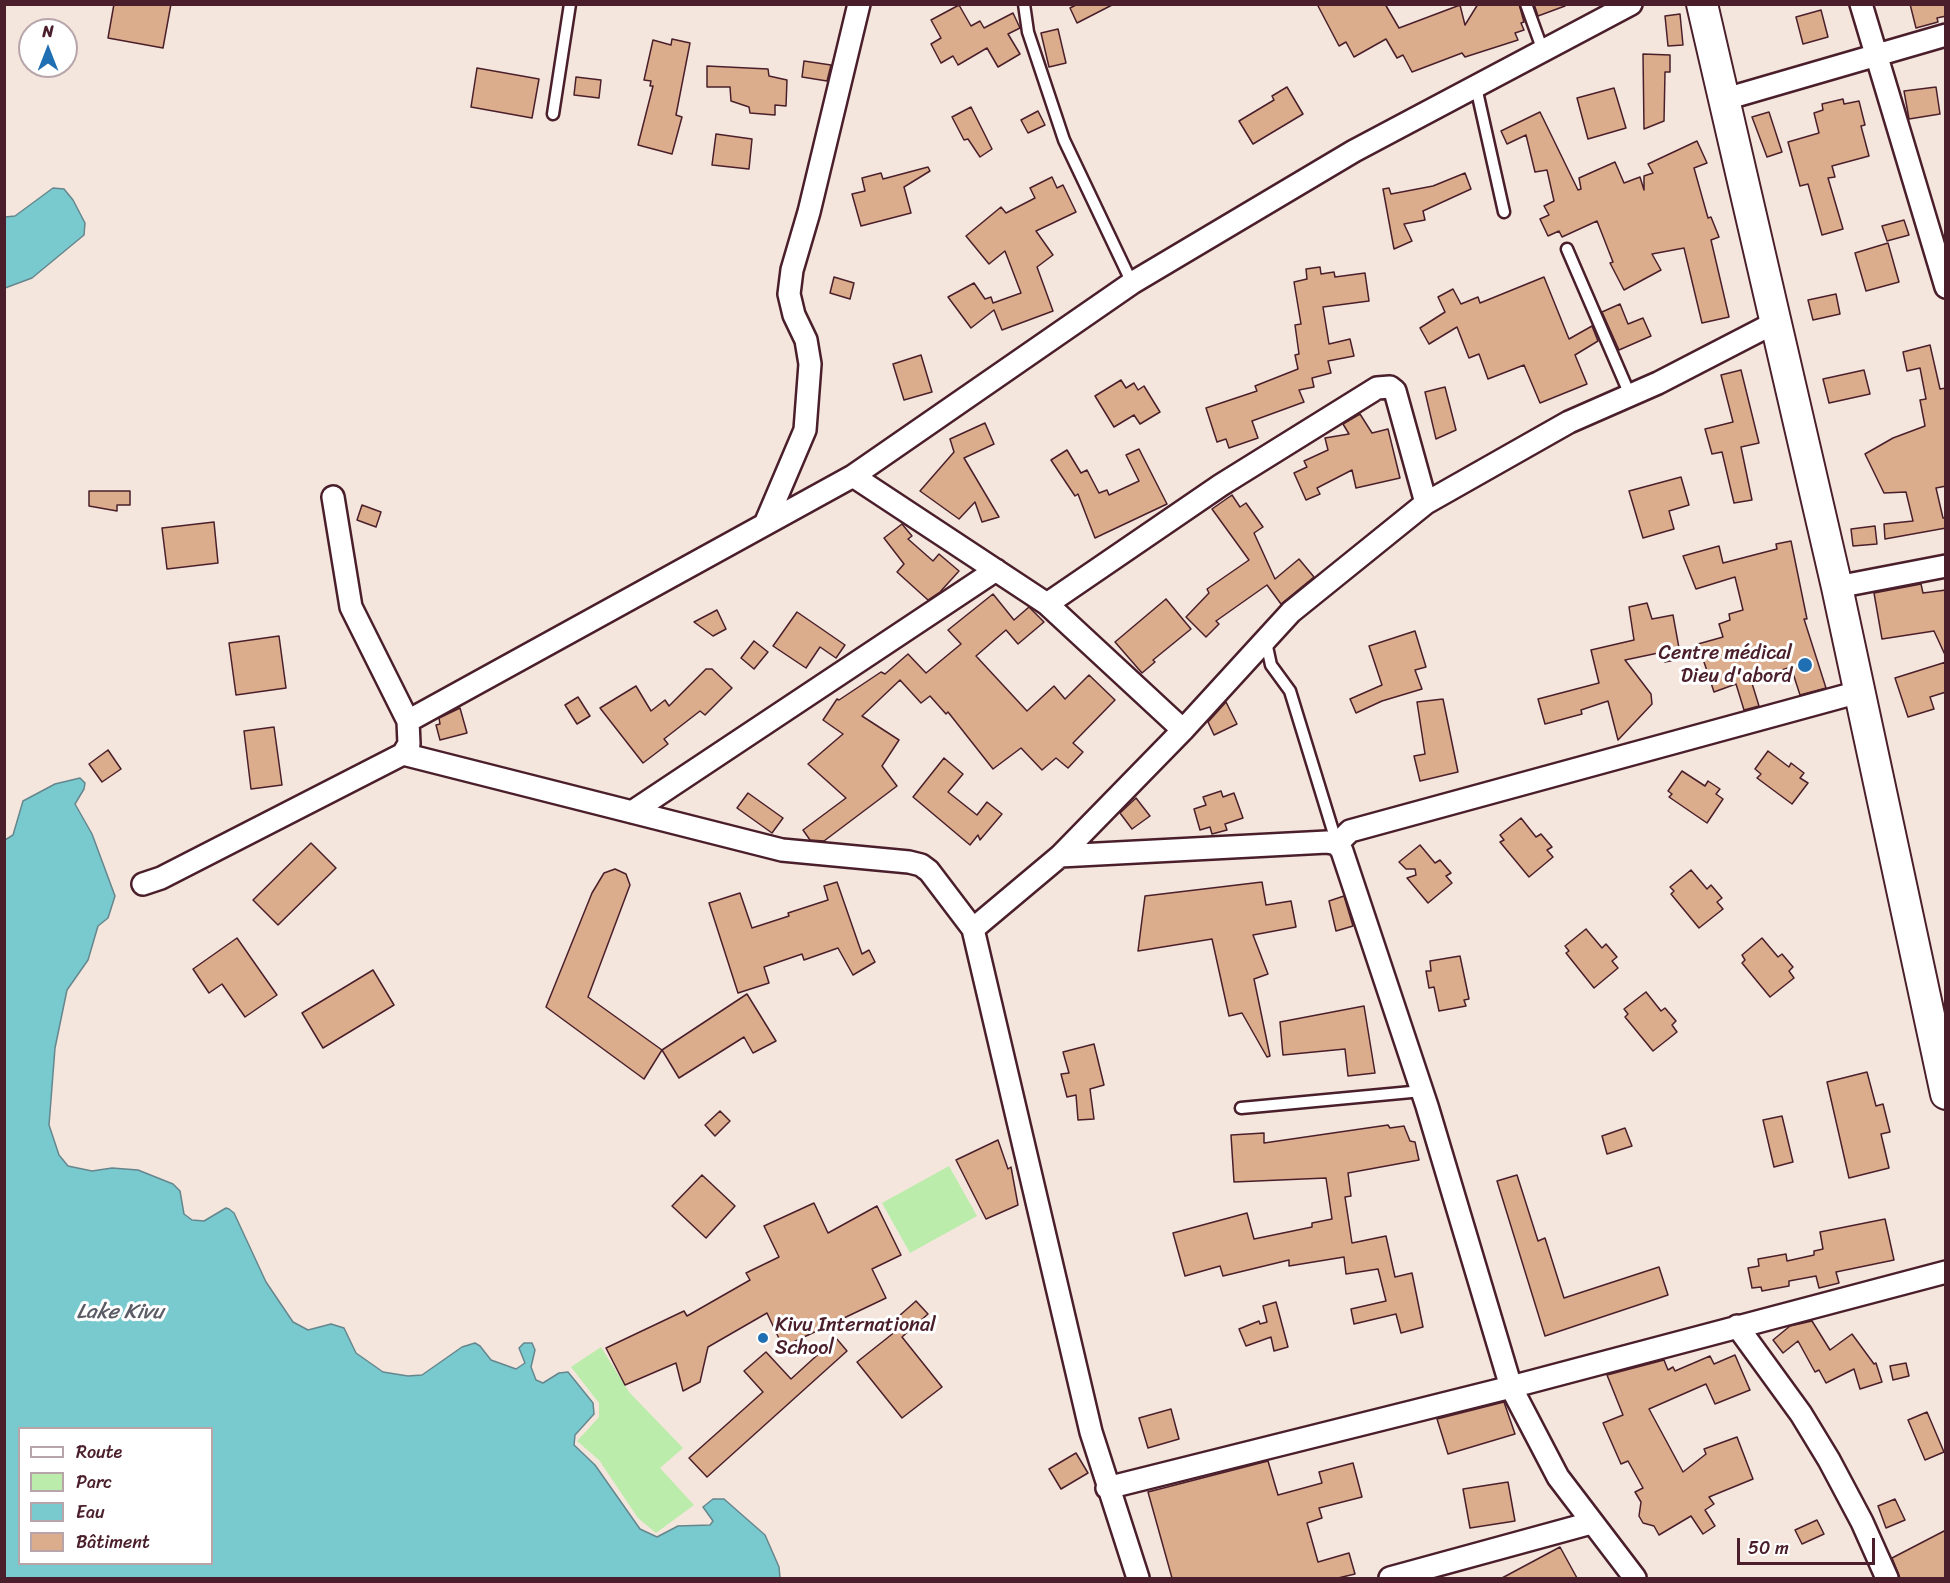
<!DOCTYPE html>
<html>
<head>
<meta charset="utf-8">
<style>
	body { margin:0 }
	#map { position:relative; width:1950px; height:1583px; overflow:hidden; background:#f4e6dc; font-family:Sriracha,sans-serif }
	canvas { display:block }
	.frame { position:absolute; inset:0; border:6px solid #4a1f2b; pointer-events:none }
	.legend { position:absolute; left:18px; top:1427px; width:195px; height:138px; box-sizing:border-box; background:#fff; border:2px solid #b7a5aa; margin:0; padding:8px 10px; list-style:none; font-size:18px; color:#4a1f2b }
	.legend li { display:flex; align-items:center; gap:12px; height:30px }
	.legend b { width:30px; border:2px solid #b7a5aa }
	.north { position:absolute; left:18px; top:18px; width:60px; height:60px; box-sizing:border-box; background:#fff; border:2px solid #b7a5aa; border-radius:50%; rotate:0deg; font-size:16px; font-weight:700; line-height:24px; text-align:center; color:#4a1f2b }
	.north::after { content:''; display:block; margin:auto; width:21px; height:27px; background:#1f6fb2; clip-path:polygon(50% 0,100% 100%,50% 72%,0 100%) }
	.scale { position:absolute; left:1737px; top:1538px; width:138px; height:27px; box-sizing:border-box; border:3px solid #4a1f2b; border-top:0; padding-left:8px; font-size:18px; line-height:21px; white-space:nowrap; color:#4a1f2b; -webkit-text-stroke:4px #fff; paint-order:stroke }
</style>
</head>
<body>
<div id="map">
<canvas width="1950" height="1583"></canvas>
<div class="frame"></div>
<ul class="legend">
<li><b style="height:8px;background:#fff"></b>Route</li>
<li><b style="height:16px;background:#bbecab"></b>Parc</li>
<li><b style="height:16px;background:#79cacf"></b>Eau</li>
<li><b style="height:16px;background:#dbad8c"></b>Bâtiment</li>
</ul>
<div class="north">N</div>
<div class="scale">50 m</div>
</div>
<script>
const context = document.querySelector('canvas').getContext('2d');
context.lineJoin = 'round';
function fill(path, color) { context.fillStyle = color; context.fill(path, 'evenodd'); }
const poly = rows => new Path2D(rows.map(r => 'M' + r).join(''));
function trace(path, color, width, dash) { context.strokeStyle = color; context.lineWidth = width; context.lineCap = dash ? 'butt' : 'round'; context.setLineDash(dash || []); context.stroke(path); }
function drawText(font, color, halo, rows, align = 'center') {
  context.font = font + ' Sriracha,sans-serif'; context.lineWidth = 6; context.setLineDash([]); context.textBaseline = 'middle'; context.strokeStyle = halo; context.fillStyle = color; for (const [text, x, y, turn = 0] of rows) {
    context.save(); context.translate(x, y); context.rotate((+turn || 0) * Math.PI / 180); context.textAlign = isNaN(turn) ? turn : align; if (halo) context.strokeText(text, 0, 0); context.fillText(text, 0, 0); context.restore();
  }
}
const green = poly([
	[949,1166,977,1216,910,1253,882,1203],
	[601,1347,629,1392,683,1448,660,1468,694,1505,656,1533,638,1518,599,1460,577,1441,599,1417,599,1403,571,1367]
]);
const water = poly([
	[53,188,64,189,73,200,85,223,84,235,32,278,5,288,5,217,15,216,53,188],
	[80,778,85,783,84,789,75,804,92,834,115,896,108,918,98,926,88,960,67,990,55,1048,49,1125,59,1155,68,1166,92,1171,112,1168,138,1170,173,1184,180,1191,184,1214,192,1220,204,1221,226,1208,229,1209,234,1213,266,1282,293,1322,308,1330,331,1324,344,1328,356,1353,383,1372,408,1376,422,1375,462,1347,475,1343,480,1346,491,1360,516,1369,525,1363,519,1348,524,1343,532,1343,535,1350,531,1367,536,1380,543,1383,559,1373,568,1372,593,1403,594,1414,575,1435,574,1445,595,1465,640,1529,657,1537,678,1526,710,1525,713,1521,703,1507,713,1499,724,1499,765,1535,779,1567,780,1578,5,1578,5,840,13,835,23,801,55,784,80,778],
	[20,1428,212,1428,212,1564,20,1564,20,1428]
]);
const building = poly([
	[114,4,171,4,163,48,108,38,114,4],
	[1078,4,1114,4,1077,23,1070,8,1078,4],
	[1317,4,1385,4,1399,28,1460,5,1465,25,1478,4,1519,4,1524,22,1521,23,1524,30,1515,33,1518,40,1465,57,1462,53,1412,72,1403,55,1397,58,1386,39,1354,57,1346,42,1339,46,1317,4],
	[1534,4,1565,4,1565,6,1538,16,1534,4],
	[1910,4,1946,4,1946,16,1937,18,1938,22,1916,28,1910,4],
	[959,5,971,26,980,21,984,28,1013,13,1020,28,1008,34,1020,54,998,67,987,48,958,65,953,56,941,63,931,44,941,38,931,20,959,5],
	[1821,10,1828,37,1803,44,1796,17,1821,10],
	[1680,14,1683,45,1668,46,1665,16,1680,14],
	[1058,29,1066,63,1049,67,1041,33,1058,29],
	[672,39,690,43,676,115,682,117,672,154,638,145,653,86,650,86,651,81,644,80,653,40,671,45,672,39],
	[1643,54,1670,55,1670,72,1665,72,1664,121,1644,129,1643,54],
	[804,61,831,65,827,81,802,77,804,61],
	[707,66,768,69,769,76,787,80,786,106,775,105,775,115,750,113,749,107,731,101,730,87,707,87,707,66],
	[477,68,539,79,532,118,471,107,477,68],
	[576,77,601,80,599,98,574,95,576,77],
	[1287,87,1303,114,1253,144,1239,121,1274,100,1272,96,1287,87],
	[1936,87,1940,114,1909,119,1904,91,1936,87],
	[1614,88,1626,128,1588,139,1577,98,1614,88],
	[1843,99,1844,104,1859,101,1865,125,1861,126,1869,156,1832,166,1835,177,1828,178,1843,229,1822,235,1808,184,1800,186,1788,142,1819,133,1814,113,1823,110,1822,104,1843,99],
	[971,107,992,149,980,157,968,139,964,140,952,117,971,107],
	[1038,111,1045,125,1028,133,1021,120,1038,111],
	[1540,112,1578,190,1581,189,1579,178,1615,162,1624,183,1640,177,1644,190,1644,176,1653,173,1648,164,1697,141,1707,163,1694,168,1708,218,1711,217,1719,237,1711,240,1729,317,1702,323,1684,248,1652,254,1661,270,1624,290,1610,263,1613,262,1597,221,1562,237,1559,231,1548,236,1540,219,1549,215,1544,206,1554,201,1547,170,1535,172,1526,135,1507,144,1501,131,1540,112],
	[1769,112,1782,152,1767,157,1752,117,1769,112],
	[716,134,752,139,749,169,712,165,716,134],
	[928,167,930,171,904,187,911,213,861,226,852,194,865,191,862,178,881,173,883,179,928,167],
	[1465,173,1471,189,1423,211,1425,220,1404,224,1412,241,1394,249,1383,189,1389,188,1391,194,1433,186,1465,173],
	[1052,177,1057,188,1063,185,1076,212,1036,231,1053,255,1037,267,1053,311,1002,330,994,310,971,328,948,297,974,283,985,299,991,297,993,303,1021,293,1005,251,989,264,966,236,1001,207,1006,213,1035,198,1030,188,1052,177],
	[1904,220,1909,235,1887,241,1882,226,1904,220],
	[1888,243,1899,282,1866,291,1855,253,1888,243],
	[1320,267,1321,274,1334,272,1335,277,1365,273,1369,301,1323,307,1329,344,1350,339,1354,356,1328,361,1331,373,1312,378,1314,387,1299,390,1304,402,1252,421,1258,438,1229,448,1226,439,1217,442,1206,408,1257,391,1255,386,1298,369,1295,355,1299,354,1295,325,1301,324,1294,282,1307,279,1306,269,1320,267],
	[834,277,854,283,850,299,830,293,834,277],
	[1544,277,1569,339,1592,326,1598,341,1575,355,1587,384,1540,403,1524,365,1488,379,1479,354,1469,358,1457,327,1429,344,1420,328,1445,312,1438,297,1453,289,1461,304,1478,297,1480,303,1544,277],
	[1836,294,1840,314,1813,320,1808,300,1836,294],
	[1620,304,1628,324,1643,318,1651,336,1619,350,1602,312,1620,304],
	[1930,345,1940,389,1946,388,1946,486,1936,488,1943,518,1946,518,1946,528,1885,539,1884,524,1913,521,1906,492,1884,493,1865,454,1893,438,1925,426,1920,400,1926,399,1920,368,1907,371,1903,352,1930,345],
	[921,355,932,392,904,400,893,364,921,355],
	[1741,370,1759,443,1741,447,1752,500,1734,503,1722,452,1712,454,1705,429,1733,422,1721,375,1741,370],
	[1864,370,1870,394,1829,403,1823,379,1864,370],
	[1121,380,1126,388,1134,383,1138,390,1144,386,1160,412,1140,424,1134,415,1114,427,1095,396,1121,380],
	[1445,387,1456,430,1436,439,1425,392,1445,387],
	[1360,414,1372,433,1388,429,1400,478,1356,488,1352,470,1317,488,1320,494,1306,500,1294,473,1307,467,1304,461,1328,450,1325,438,1349,434,1343,424,1360,414],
	[985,423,994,444,964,458,999,517,982,522,975,502,959,519,920,491,954,452,950,439,985,423],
	[1139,449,1167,504,1095,538,1078,494,1075,496,1051,460,1067,450,1081,473,1087,470,1099,493,1107,490,1109,495,1139,481,1126,455,1139,449],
	[1681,477,1689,505,1669,511,1674,529,1643,538,1629,491,1681,477],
	[89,491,130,491,130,505,117,505,117,511,89,506,89,491],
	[1232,495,1240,507,1246,503,1263,527,1254,533,1275,579,1299,559,1314,577,1281,604,1267,585,1216,621,1219,624,1206,637,1186,617,1209,593,1207,589,1249,560,1212,509,1232,495],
	[362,505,381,512,376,527,357,520,362,505],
	[214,522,218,563,167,569,162,528,214,522],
	[902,524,912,536,908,539,933,561,939,554,959,571,940,592,928,600,897,572,904,564,884,538,902,524],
	[1875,526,1877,544,1853,546,1851,529,1875,526],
	[1791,541,1807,619,1804,619,1826,688,1800,695,1791,667,1751,680,1759,706,1744,710,1736,684,1714,692,1698,644,1723,637,1719,624,1730,620,1729,614,1743,610,1735,577,1696,589,1683,556,1719,546,1723,563,1777,549,1776,544,1791,541],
	[1921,584,1923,593,1946,590,1946,657,1934,631,1882,639,1874,593,1921,584],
	[993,594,1014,620,1029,607,1044,622,1018,644,1006,630,976,656,1027,711,1054,686,1065,699,1089,675,1115,700,1073,743,1083,752,1068,768,1056,758,1042,770,1021,748,993,769,948,712,946,714,930,696,921,703,900,680,862,716,899,740,882,766,897,786,824,841,810,840,803,830,846,798,808,764,843,734,823,720,837,699,839,700,881,672,885,674,908,654,926,673,961,644,948,630,993,594],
	[1166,599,1191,629,1153,660,1155,662,1142,673,1115,642,1166,599],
	[1647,603,1652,619,1673,615,1681,659,1665,662,1663,652,1625,660,1651,694,1652,704,1618,740,1608,701,1581,710,1582,714,1545,724,1538,699,1599,683,1591,650,1634,640,1629,607,1647,603],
	[717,610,726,629,713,636,694,622,717,610],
	[797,612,845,645,836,658,820,647,806,668,773,646,797,612],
	[1415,631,1426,667,1415,670,1422,689,1382,701,1356,713,1350,699,1382,685,1369,646,1415,631],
	[279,636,286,688,236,695,229,643,279,636],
	[754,641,768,652,754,669,741,658,754,641],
	[1946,662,1946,692,1930,697,1934,709,1908,717,1895,678,1946,662],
	[706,669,712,669,732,688,705,715,700,711,664,739,668,744,643,763,600,708,636,686,651,711,665,700,669,706,706,669],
	[578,697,590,716,577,724,565,705,578,697],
	[1443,699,1458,772,1420,781,1414,756,1425,754,1417,702,1443,699],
	[1226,702,1237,724,1214,735,1208,722,1226,702],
	[460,708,467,733,440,740,436,725,440,724,439,718,460,708],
	[274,727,282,785,251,789,244,731,274,727],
	[108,750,121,769,102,782,89,764,108,750],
	[1768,751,1789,767,1791,763,1804,773,1800,778,1808,783,1792,804,1757,778,1761,774,1755,769,1768,751],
	[944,758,963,774,948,792,977,815,987,802,1002,814,980,840,978,835,970,845,913,797,944,758],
	[1682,771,1705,786,1708,781,1720,789,1716,794,1723,799,1707,823,1669,797,1672,794,1668,791,1682,771],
	[1221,791,1223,797,1234,793,1243,818,1225,824,1227,830,1212,834,1210,827,1200,830,1194,809,1206,805,1203,797,1221,791],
	[748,793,783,818,772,833,737,808,748,793],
	[1136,798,1150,816,1132,829,1120,813,1136,798],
	[1521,818,1536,837,1541,834,1552,847,1547,850,1553,857,1529,877,1500,842,1504,840,1500,835,1521,818],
	[311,843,336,868,278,925,253,900,311,843],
	[1420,845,1435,863,1440,860,1451,873,1446,876,1452,883,1428,903,1407,878,1416,875,1415,869,1406,869,1399,862,1420,845],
	[615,869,626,874,630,885,588,997,662,1050,644,1079,546,1007,592,893,604,873,615,869],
	[1691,870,1707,889,1711,885,1722,898,1717,902,1723,909,1699,928,1671,894,1674,891,1670,887,1691,870],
	[837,882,862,954,869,950,875,962,853,975,838,948,804,960,802,954,764,967,769,983,738,993,709,903,740,893,752,928,789,916,788,913,828,900,824,886,837,882],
	[1262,882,1266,905,1291,901,1296,927,1253,935,1268,974,1254,979,1270,1056,1267,1057,1242,1013,1229,1016,1212,939,1138,951,1145,896,1262,882],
	[1344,896,1353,926,1336,931,1329,901,1344,896],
	[1586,929,1602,948,1606,944,1617,957,1612,961,1618,968,1594,988,1566,953,1569,951,1565,946,1586,929],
	[237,938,277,995,245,1017,222,984,209,993,193,969,237,938],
	[1762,938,1778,957,1782,954,1793,967,1789,971,1794,978,1770,997,1742,963,1745,960,1742,955,1762,938],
	[1460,956,1469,999,1464,1000,1466,1006,1439,1011,1434,987,1429,988,1426,971,1431,971,1430,961,1460,956],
	[373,970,394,1005,323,1048,302,1013,373,970],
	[1646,992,1661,1011,1665,1008,1676,1021,1672,1025,1677,1032,1653,1051,1625,1017,1628,1014,1624,1009,1646,992],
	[747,994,776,1041,753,1053,744,1037,679,1078,662,1050,747,994],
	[1364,1006,1375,1073,1348,1076,1345,1049,1283,1055,1280,1022,1364,1006],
	[1094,1044,1104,1085,1090,1089,1094,1119,1078,1120,1076,1095,1067,1097,1061,1074,1069,1073,1063,1052,1094,1044],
	[1867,1072,1876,1106,1883,1104,1890,1132,1881,1134,1889,1168,1849,1178,1827,1082,1867,1072],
	[720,1111,730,1121,715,1136,705,1125,720,1111],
	[1782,1116,1793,1162,1774,1167,1763,1120,1782,1116],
	[1388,1125,1390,1128,1404,1126,1410,1141,1415,1142,1419,1160,1348,1173,1351,1196,1345,1197,1352,1243,1386,1236,1395,1277,1412,1273,1423,1327,1401,1333,1396,1314,1354,1324,1351,1309,1386,1301,1378,1269,1346,1274,1344,1257,1289,1266,1289,1260,1223,1276,1220,1266,1185,1276,1173,1233,1247,1213,1254,1239,1312,1227,1312,1223,1332,1219,1326,1178,1234,1182,1231,1135,1264,1133,1264,1143,1388,1125],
	[1625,1128,1632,1146,1607,1154,1602,1136,1625,1128],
	[998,1140,1008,1169,1011,1167,1018,1205,986,1219,956,1160,998,1140],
	[702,1175,735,1206,706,1238,672,1206,702,1175],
	[1517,1175,1538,1241,1545,1238,1564,1298,1659,1267,1668,1295,1545,1336,1497,1181,1517,1175],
	[814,1203,828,1233,877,1206,901,1255,872,1269,886,1298,783,1347,767,1313,708,1347,700,1382,683,1391,676,1363,625,1385,606,1348,684,1311,687,1316,750,1280,746,1273,779,1257,764,1226,814,1203],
	[1885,1219,1894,1260,1836,1272,1839,1283,1819,1288,1816,1276,1789,1281,1789,1286,1762,1291,1761,1287,1752,1288,1748,1268,1759,1266,1758,1259,1786,1254,1787,1261,1814,1255,1814,1251,1823,1249,1820,1232,1885,1219],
	[916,1301,928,1314,902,1337,942,1387,902,1418,857,1362,896,1331,890,1324,916,1301],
	[1276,1302,1288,1347,1274,1351,1271,1337,1246,1346,1239,1329,1259,1321,1260,1324,1267,1322,1263,1306,1276,1302],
	[1812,1321,1830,1350,1852,1334,1874,1364,1876,1363,1882,1382,1860,1389,1854,1369,1826,1383,1819,1370,1815,1372,1798,1341,1783,1353,1773,1340,1790,1326,1812,1321],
	[836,1338,847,1351,707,1477,689,1458,763,1392,744,1371,766,1352,791,1379,836,1338],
	[1735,1355,1750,1390,1715,1404,1706,1384,1649,1409,1683,1472,1706,1454,1704,1449,1737,1437,1753,1479,1709,1497,1714,1504,1705,1510,1715,1526,1703,1534,1691,1516,1659,1535,1654,1526,1643,1523,1639,1516,1641,1502,1635,1492,1643,1488,1628,1461,1621,1464,1603,1423,1623,1415,1607,1375,1664,1360,1668,1370,1673,1367,1675,1371,1710,1356,1714,1364,1735,1355],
	[1906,1363,1909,1376,1893,1380,1890,1366,1906,1363],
	[1504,1402,1515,1434,1448,1454,1437,1419,1504,1402],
	[1171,1409,1179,1439,1148,1448,1139,1418,1171,1409],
	[1927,1412,1944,1452,1925,1460,1908,1420,1927,1412],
	[1076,1453,1088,1473,1061,1489,1049,1469,1076,1453],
	[1268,1461,1278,1495,1322,1483,1319,1472,1353,1463,1362,1497,1319,1508,1322,1518,1307,1523,1318,1562,1349,1553,1355,1574,1338,1578,1172,1578,1148,1492,1268,1461],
	[1508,1482,1515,1521,1470,1528,1463,1489,1508,1482],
	[1895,1499,1905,1520,1886,1528,1878,1506,1895,1499],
	[1817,1520,1824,1534,1802,1544,1795,1530,1817,1520],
	[1946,1530,1946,1578,1900,1578,1892,1558,1946,1530],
	[1560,1547,1577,1578,1502,1578,1560,1547]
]);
const lane = poly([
	[1024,4,1028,32,1064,140,1132,283],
	[1526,4,1543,51],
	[1476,87,1504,212],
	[553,114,570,4],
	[1567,249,1630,395],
	[1266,642,1271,665,1290,691,1337,844],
	[1241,1108,1422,1091]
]);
const street = poly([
	[1861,4,1946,287],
	[1722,100,1946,35],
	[853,476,1047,604,1183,730],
	[765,524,805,430,810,364,806,340,794,315,789,294,792,270,809,212,859,4],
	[1837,587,1946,566],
	[1047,604,1221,485,1377,388,1390,387,1395,391,1426,503],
	[408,721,853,476,1132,283,1354,151,1631,4],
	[403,754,782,850,909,862,921,865,929,871,973,929,1091,1432,1138,1578],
	[632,812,996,570],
	[1337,844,1350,831,1859,692],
	[1060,856,1327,842,1337,844,1342,851,1427,1106,1511,1387,1558,1477,1635,1578],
	[143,884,161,878,403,754,409,744,408,721,351,607,333,497],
	[973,929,1060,856,1183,730,1291,612,1426,503,1569,422,1658,383,1776,322],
	[1737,1326,1801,1414,1829,1460,1862,1522,1887,1578],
	[1107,1488,1511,1387,1946,1272],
	[1390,1578,1591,1523]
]);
const secondary = poly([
	[1702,4,1837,587,1946,1094]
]);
const markers = [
	[1805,665,8,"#1f6fb2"],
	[763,1338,6,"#1f6fb2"]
];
const poiNames = [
	["Centre médical",1792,654],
	["Dieu d'abord",1792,677],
	["Kivu International",775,1326,"left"],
	["School",775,1349,"left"]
];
const waterNames = [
	["Lake Kivu",120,1313]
];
fill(green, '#bbecab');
fill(water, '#79cacf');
trace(water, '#66868d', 1.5);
fill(building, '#dbad8c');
trace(building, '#4a1f2b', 1.5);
trace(lane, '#4a1f2b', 15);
trace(street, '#4a1f2b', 26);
trace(secondary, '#4a1f2b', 34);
trace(lane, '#fff', 10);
trace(street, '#fff', 21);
trace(secondary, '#fff', 30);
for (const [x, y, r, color] of markers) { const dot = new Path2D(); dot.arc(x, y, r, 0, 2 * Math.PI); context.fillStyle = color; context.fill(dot); trace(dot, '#fff', 2); }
drawText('20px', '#4a1f2b', '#fff', poiNames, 'right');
drawText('italic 21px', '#5a5b64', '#fff', waterNames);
</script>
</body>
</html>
